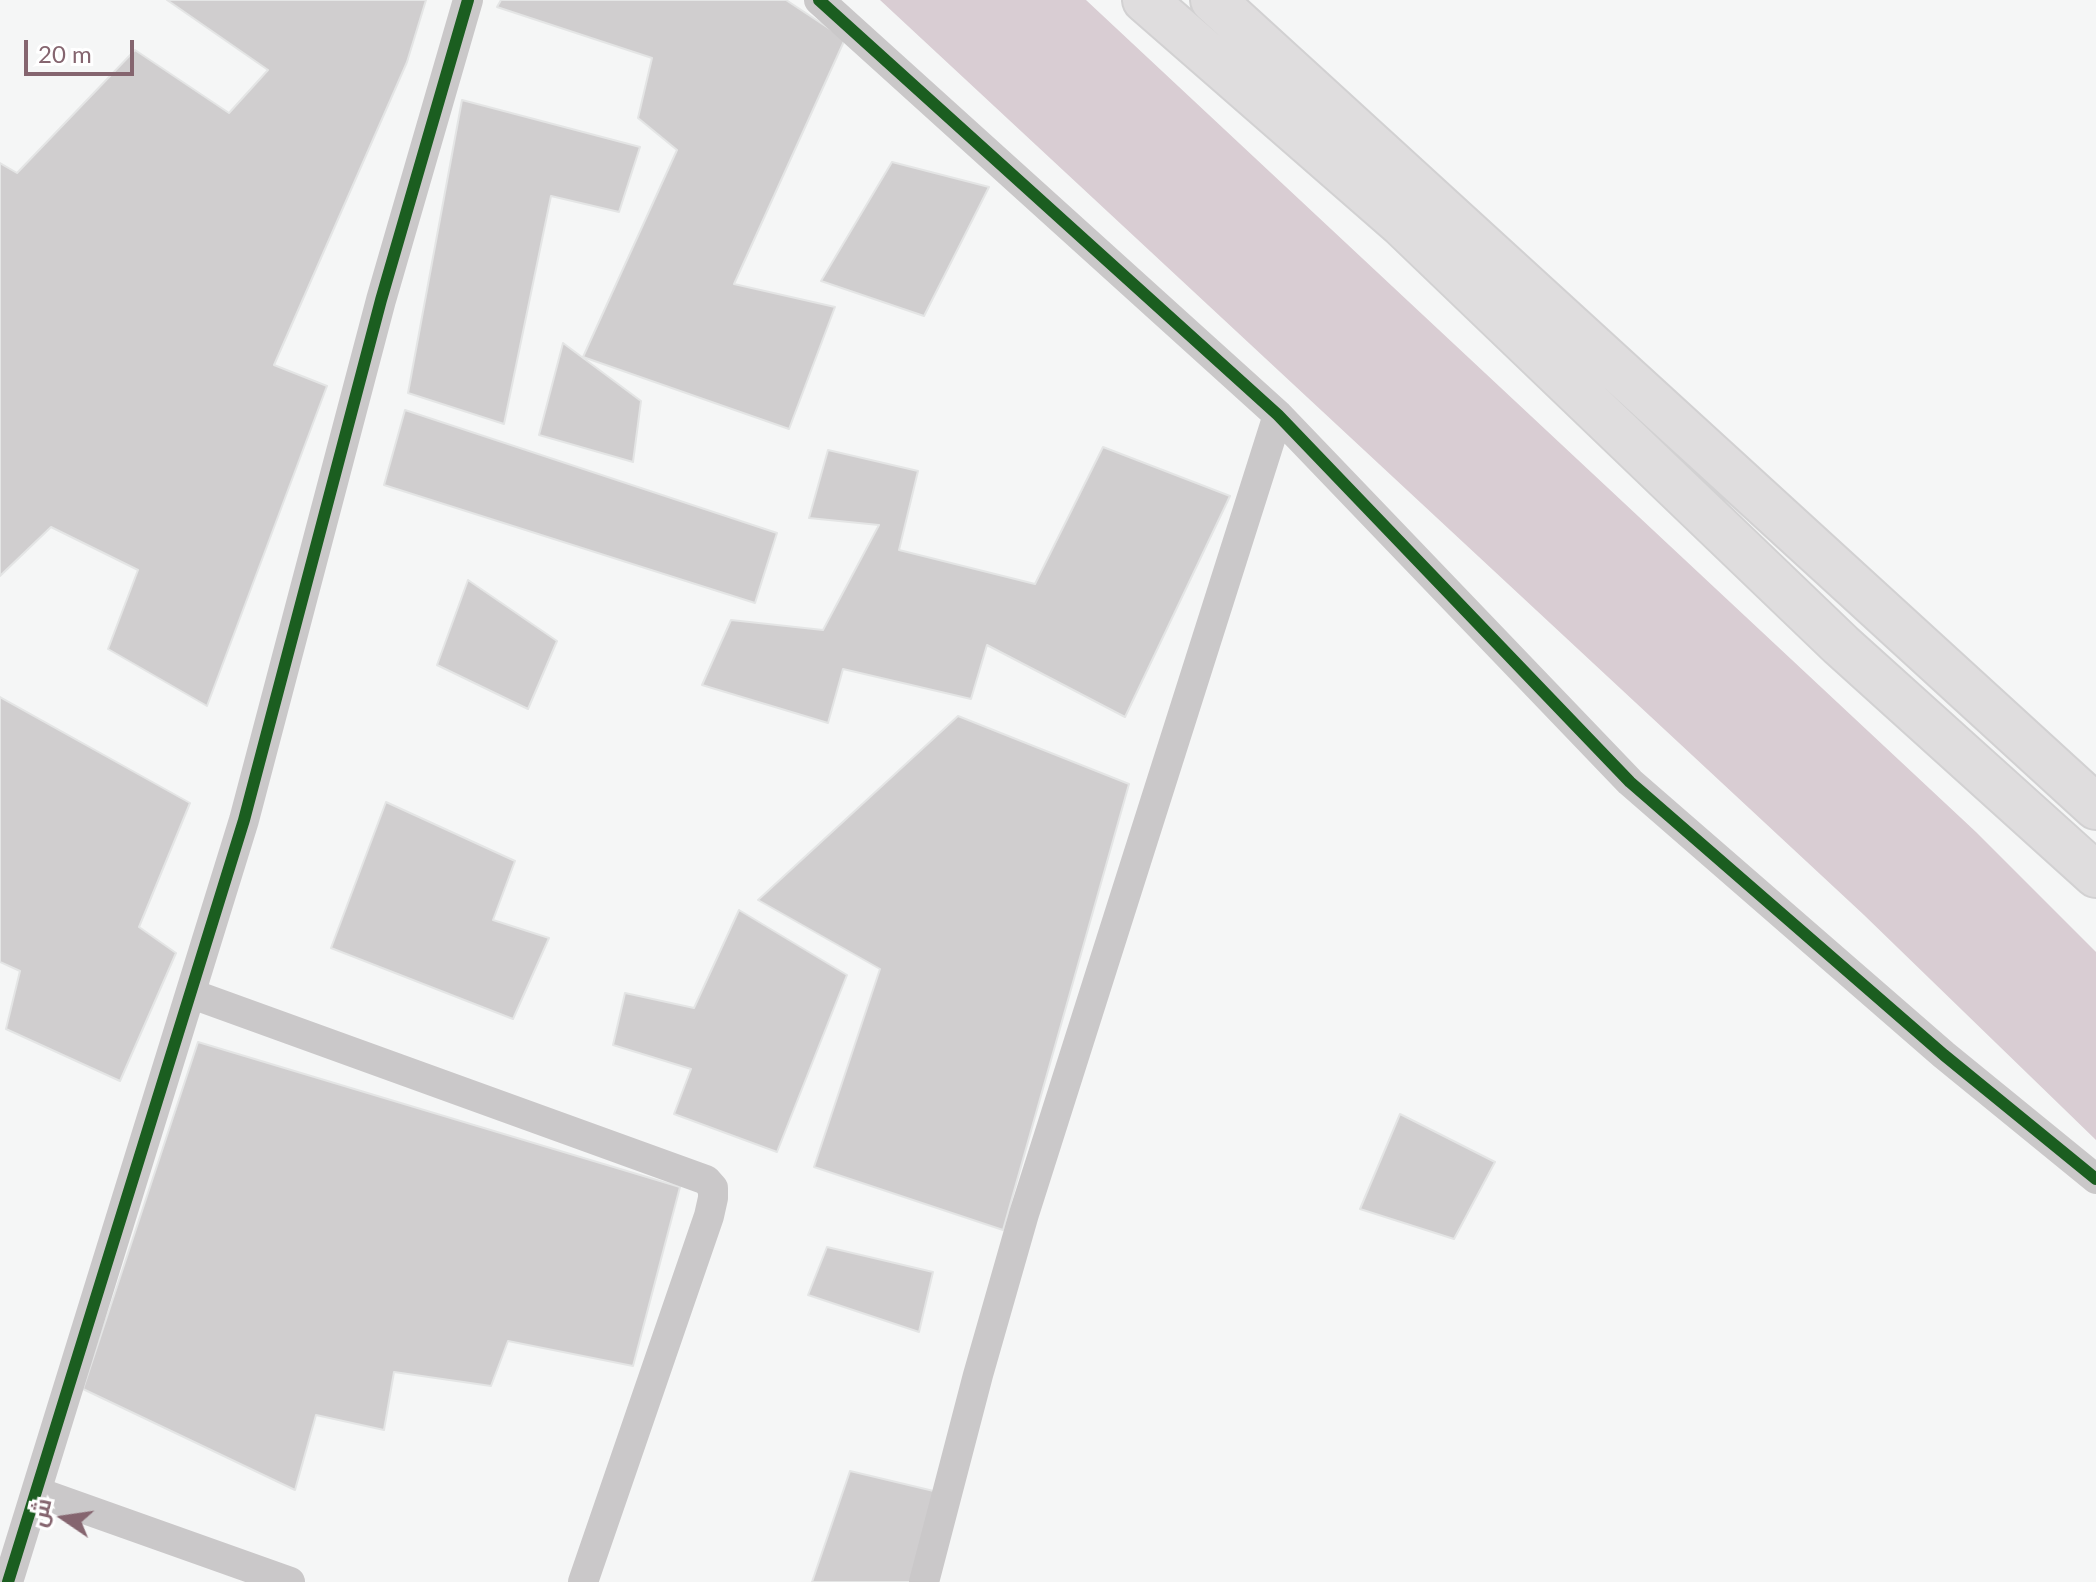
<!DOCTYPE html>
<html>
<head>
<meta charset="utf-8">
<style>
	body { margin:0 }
	#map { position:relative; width:2096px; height:1582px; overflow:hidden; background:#f5f6f6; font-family:Lato,Cairo,sans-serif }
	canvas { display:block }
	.north { position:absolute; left:24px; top:1478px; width:80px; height:80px; -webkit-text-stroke:6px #fff; paint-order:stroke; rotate:283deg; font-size:22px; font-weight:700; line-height:32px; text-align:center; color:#85656f }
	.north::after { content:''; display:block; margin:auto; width:28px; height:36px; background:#85656f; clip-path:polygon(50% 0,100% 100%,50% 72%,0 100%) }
	.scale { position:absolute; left:24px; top:40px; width:110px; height:36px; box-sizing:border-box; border:4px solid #85656f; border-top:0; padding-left:10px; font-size:24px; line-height:28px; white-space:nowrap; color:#85656f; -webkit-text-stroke:6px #fff; paint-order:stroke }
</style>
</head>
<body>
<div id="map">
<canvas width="2096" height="1582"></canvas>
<div class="north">ش</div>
<div class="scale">20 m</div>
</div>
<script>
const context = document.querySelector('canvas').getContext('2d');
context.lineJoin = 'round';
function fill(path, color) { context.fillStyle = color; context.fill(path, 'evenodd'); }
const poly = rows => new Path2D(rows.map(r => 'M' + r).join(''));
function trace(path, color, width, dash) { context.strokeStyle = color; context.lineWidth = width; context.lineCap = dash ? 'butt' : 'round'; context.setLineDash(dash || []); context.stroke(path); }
const water = poly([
	[880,0,1086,0,1976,832,2096,952,2096,1140,1864,915]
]);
const building = poly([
	[167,0,426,0,407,62,274,365,327,386,207,706,108,649,138,570,51,527,0,576,0,163,17,173,135,50,229,113,268,70,167,0],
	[501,0,786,0,845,39,734,284,835,307,789,429,583,357,677,150,638,118,652,58,497,7,501,0],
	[462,100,640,147,619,212,551,196,504,424,408,393,462,100],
	[892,162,989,187,924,316,821,281,892,162],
	[563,343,641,401,633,462,539,435,563,343],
	[405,410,777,533,755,603,384,485,405,410],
	[1103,447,1230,496,1125,717,987,645,971,699,843,669,828,723,702,685,731,620,823,630,879,525,809,518,828,450,918,471,899,550,1035,584,1103,447],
	[468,580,557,641,528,709,437,665,468,580],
	[0,697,190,803,139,927,176,953,120,1081,6,1029,20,971,0,962,0,697],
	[958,716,1129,784,1003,1230,814,1167,880,969,758,900,958,716],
	[386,802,515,861,493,920,549,938,513,1019,331,948,386,802],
	[739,910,847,975,777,1152,674,1114,691,1069,613,1045,625,993,694,1008,739,910],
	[198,1042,680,1187,633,1366,508,1341,491,1386,394,1372,384,1430,316,1415,295,1490,83,1389,198,1042],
	[1400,1114,1495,1162,1454,1239,1360,1209,1400,1114],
	[827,1247,933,1272,919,1332,808,1295,827,1247],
	[850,1471,942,1493,920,1582,812,1582,850,1471]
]);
const street = poly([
	[819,0,1278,415,1630,782,1944,1055,2096,1179],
	[192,994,706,1180,713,1188,713,1198,709,1216,583,1582],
	[37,1492,290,1582],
	[8,1582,244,820,381,300,468,0],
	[924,1582,978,1375,1024,1214,1278,415]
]);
const highway = poly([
	[1145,0,1403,225,1841,645,2096,875],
	[1213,0,2096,807]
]);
const cycleway = poly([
	[819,0,1278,415,1630,782,1944,1055,2096,1179],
	[8,1582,244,820,381,300,468,0]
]);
fill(water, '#d9cdd3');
fill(building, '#d0cecf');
trace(building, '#e4e5e5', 2);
trace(highway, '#d2d1d2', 48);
trace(street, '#cac8c9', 30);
trace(highway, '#dfddde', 44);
trace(cycleway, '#1b5e20', 12);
</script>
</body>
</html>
